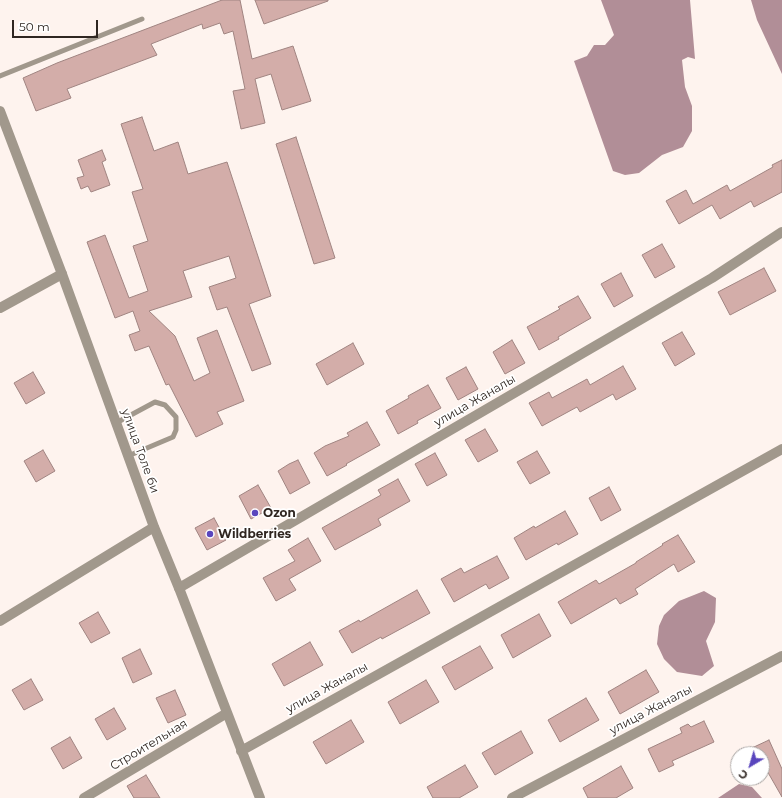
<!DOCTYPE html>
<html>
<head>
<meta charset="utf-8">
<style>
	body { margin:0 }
	#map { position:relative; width:782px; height:798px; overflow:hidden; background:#fef3ee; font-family:Montserrat,sans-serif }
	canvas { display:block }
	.north { position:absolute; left:730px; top:746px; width:40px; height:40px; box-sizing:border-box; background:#fff; border:1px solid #aca8a6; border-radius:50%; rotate:218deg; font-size:11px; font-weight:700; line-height:16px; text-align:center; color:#2f2621 }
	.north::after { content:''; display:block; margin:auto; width:14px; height:18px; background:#5945bd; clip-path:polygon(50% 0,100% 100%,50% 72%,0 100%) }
	.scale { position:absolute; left:12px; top:20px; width:86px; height:18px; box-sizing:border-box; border:2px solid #2f2621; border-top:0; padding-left:5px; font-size:12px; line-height:14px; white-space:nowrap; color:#2f2621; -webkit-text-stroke:3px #fff; paint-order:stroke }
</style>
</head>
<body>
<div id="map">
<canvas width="782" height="798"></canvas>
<div class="north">С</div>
<div class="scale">50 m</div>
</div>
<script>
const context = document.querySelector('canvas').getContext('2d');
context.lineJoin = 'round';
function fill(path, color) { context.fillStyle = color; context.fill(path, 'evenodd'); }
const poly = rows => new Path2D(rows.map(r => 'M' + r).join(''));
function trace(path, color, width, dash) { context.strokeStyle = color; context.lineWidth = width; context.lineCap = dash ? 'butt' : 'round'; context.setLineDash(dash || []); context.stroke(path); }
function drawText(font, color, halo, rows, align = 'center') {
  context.font = font + ' Montserrat,sans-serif'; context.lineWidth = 3.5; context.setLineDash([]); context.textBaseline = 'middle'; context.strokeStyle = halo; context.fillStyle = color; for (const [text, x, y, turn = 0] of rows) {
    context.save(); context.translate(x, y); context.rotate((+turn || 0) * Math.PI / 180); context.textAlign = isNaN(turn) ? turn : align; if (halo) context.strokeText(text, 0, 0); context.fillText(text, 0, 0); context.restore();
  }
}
const water = poly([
	[601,0,690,0,695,59,688,57,682,60,685,87,692,106,692,131,683,147,662,155,639,173,625,175,613,171,574,61,587,56,594,45,605,45,614,35],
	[751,0,782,0,782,74,757,20],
	[704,591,716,598,715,622,706,641,714,666,702,676,677,672,664,659,657,644,659,626,664,615,679,601],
	[739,784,752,787,762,798,718,798]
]);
const building = poly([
	[222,0,240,0,252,59,293,46,311,101,282,110,271,74,255,79,265,123,241,129,233,91,245,89,233,31,224,34,220,23,203,29,202,24,151,44,157,55,67,89,71,98,36,111,23,78,57,63,222,0],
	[255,0,328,0,328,1,264,24,255,0],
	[142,117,154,151,178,142,188,174,227,162,271,296,249,304,271,364,252,371,227,307,217,310,209,287,236,278,229,256,183,271,192,297,149,311,175,336,194,381,210,373,197,338,217,330,244,401,217,412,223,424,196,437,169,384,166,385,149,346,135,351,129,335,140,331,133,311,115,318,87,242,105,235,129,298,148,291,133,246,148,241,132,192,143,189,121,124,142,117],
	[296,137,335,258,314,264,276,144,296,137],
	[102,150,106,160,102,162,110,185,91,192,88,186,81,189,77,178,84,176,78,160,102,150],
	[782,160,782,192,754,207,751,201,720,219,712,205,679,224,666,201,686,190,693,204,727,185,730,191,773,167,772,165,782,160],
	[662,244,675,267,655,278,642,255,662,244],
	[764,268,776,291,730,315,718,292,764,268],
	[621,273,633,296,614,307,601,284,621,273],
	[578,296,591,318,558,337,559,339,539,350,527,327,560,309,558,307,578,296],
	[682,332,695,354,675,366,662,343,682,332],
	[512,340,525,363,505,374,493,352,512,340],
	[353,343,364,364,327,385,316,364,353,343],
	[623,366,636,389,616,400,613,394,580,412,577,407,542,426,529,403,549,392,552,398,587,379,590,385,623,366],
	[466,367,478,389,458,400,446,378,466,367],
	[33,372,45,393,26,404,14,383,33,372],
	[428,385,441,408,417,421,418,423,398,434,386,411,409,398,408,396,428,385],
	[367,422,380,445,346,464,347,465,327,476,314,453,325,446,349,436,347,433,367,422],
	[485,429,498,451,478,462,465,440,485,429],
	[43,450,55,471,36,482,24,461,43,450],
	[537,451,550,473,530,484,517,462,537,451],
	[435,453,447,475,427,486,415,464,435,453],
	[298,460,310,483,290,494,278,471,289,464,298,460],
	[398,479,410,501,378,519,381,525,335,550,322,528,381,495,378,490,398,479],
	[258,485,271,508,251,519,239,496,258,485],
	[609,487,621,510,601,521,589,498,609,487],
	[565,511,578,534,558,545,557,543,526,560,514,538,534,526,535,528,565,511],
	[214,518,226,540,207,550,195,528,214,518],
	[678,535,695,562,678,572,674,564,635,589,638,594,620,604,616,598,571,624,558,602,596,580,599,584,636,563,636,562,663,545,662,544,678,535],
	[308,538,321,561,289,579,296,590,276,601,263,578,295,561,288,550,308,538],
	[497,556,509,578,489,589,486,584,454,602,441,579,461,568,464,573,497,556],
	[417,590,430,613,382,639,381,637,352,653,339,631,359,620,360,622,417,590],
	[98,612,110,633,91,643,79,623,98,612],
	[539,614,551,636,513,658,501,635,539,614],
	[310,642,323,665,284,686,272,664,310,642],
	[480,646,493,668,455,690,442,667,480,646],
	[140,649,152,674,133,683,122,658,140,649],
	[646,670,659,692,620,714,608,692,646,670],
	[31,679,43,700,24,710,12,690,31,679],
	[426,680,439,702,400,724,388,702,426,680],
	[175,690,186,715,168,723,156,698,175,690],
	[586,698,599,720,560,742,548,720,586,698],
	[114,708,126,729,107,740,95,719,114,708],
	[351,720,364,742,326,764,313,742,351,720],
	[704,721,714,742,672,761,674,765,659,772,648,749,682,733,680,728,688,724,691,727,704,721],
	[521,731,533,753,495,775,482,753,521,731],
	[70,737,82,758,63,769,51,748,70,737],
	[769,740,782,769,782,797,762,762,762,754,739,754,769,740],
	[465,765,478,787,459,798,433,798,427,787,465,765],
	[621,766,633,788,616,798,588,798,583,788,621,766],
	[146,775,160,798,134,798,127,786,146,775]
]);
const service = poly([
	[0,76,142,19],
	[116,423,155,402,165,405,176,417,176,430,173,437,128,456]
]);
const minor = poly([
	[0,308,62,274],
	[179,588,260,798],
	[241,751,782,449],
	[84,798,227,713],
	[512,798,782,656]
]);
const tertiary = poly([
	[0,111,62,274,154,527,179,588,712,278,782,232],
	[0,621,154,527]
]);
const markers = [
	[255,513,4,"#5945bd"],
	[210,534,4,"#5945bd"]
];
const streetNames = [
	["улица Жаналы",475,401,-30],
	["улица Толе би",140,451,70],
	["улица Жаналы",327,688,-29],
	["улица Жаналы",651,710,-28],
	["Строительная",149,745,-31]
];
const poiNames = [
	["Ozon",263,513],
	["Wildberries",218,534]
];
fill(water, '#b18e97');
fill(building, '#d3ada9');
trace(building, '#a08481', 1);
trace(service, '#a1988c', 5);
trace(minor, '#a1988c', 10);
trace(tertiary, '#a1988c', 10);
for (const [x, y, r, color] of markers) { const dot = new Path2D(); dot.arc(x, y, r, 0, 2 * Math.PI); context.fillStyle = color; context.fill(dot); trace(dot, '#fff', 1.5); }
drawText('12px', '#2f2621', '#fff', streetNames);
drawText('bold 12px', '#2f2621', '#fff', poiNames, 'left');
</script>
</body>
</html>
